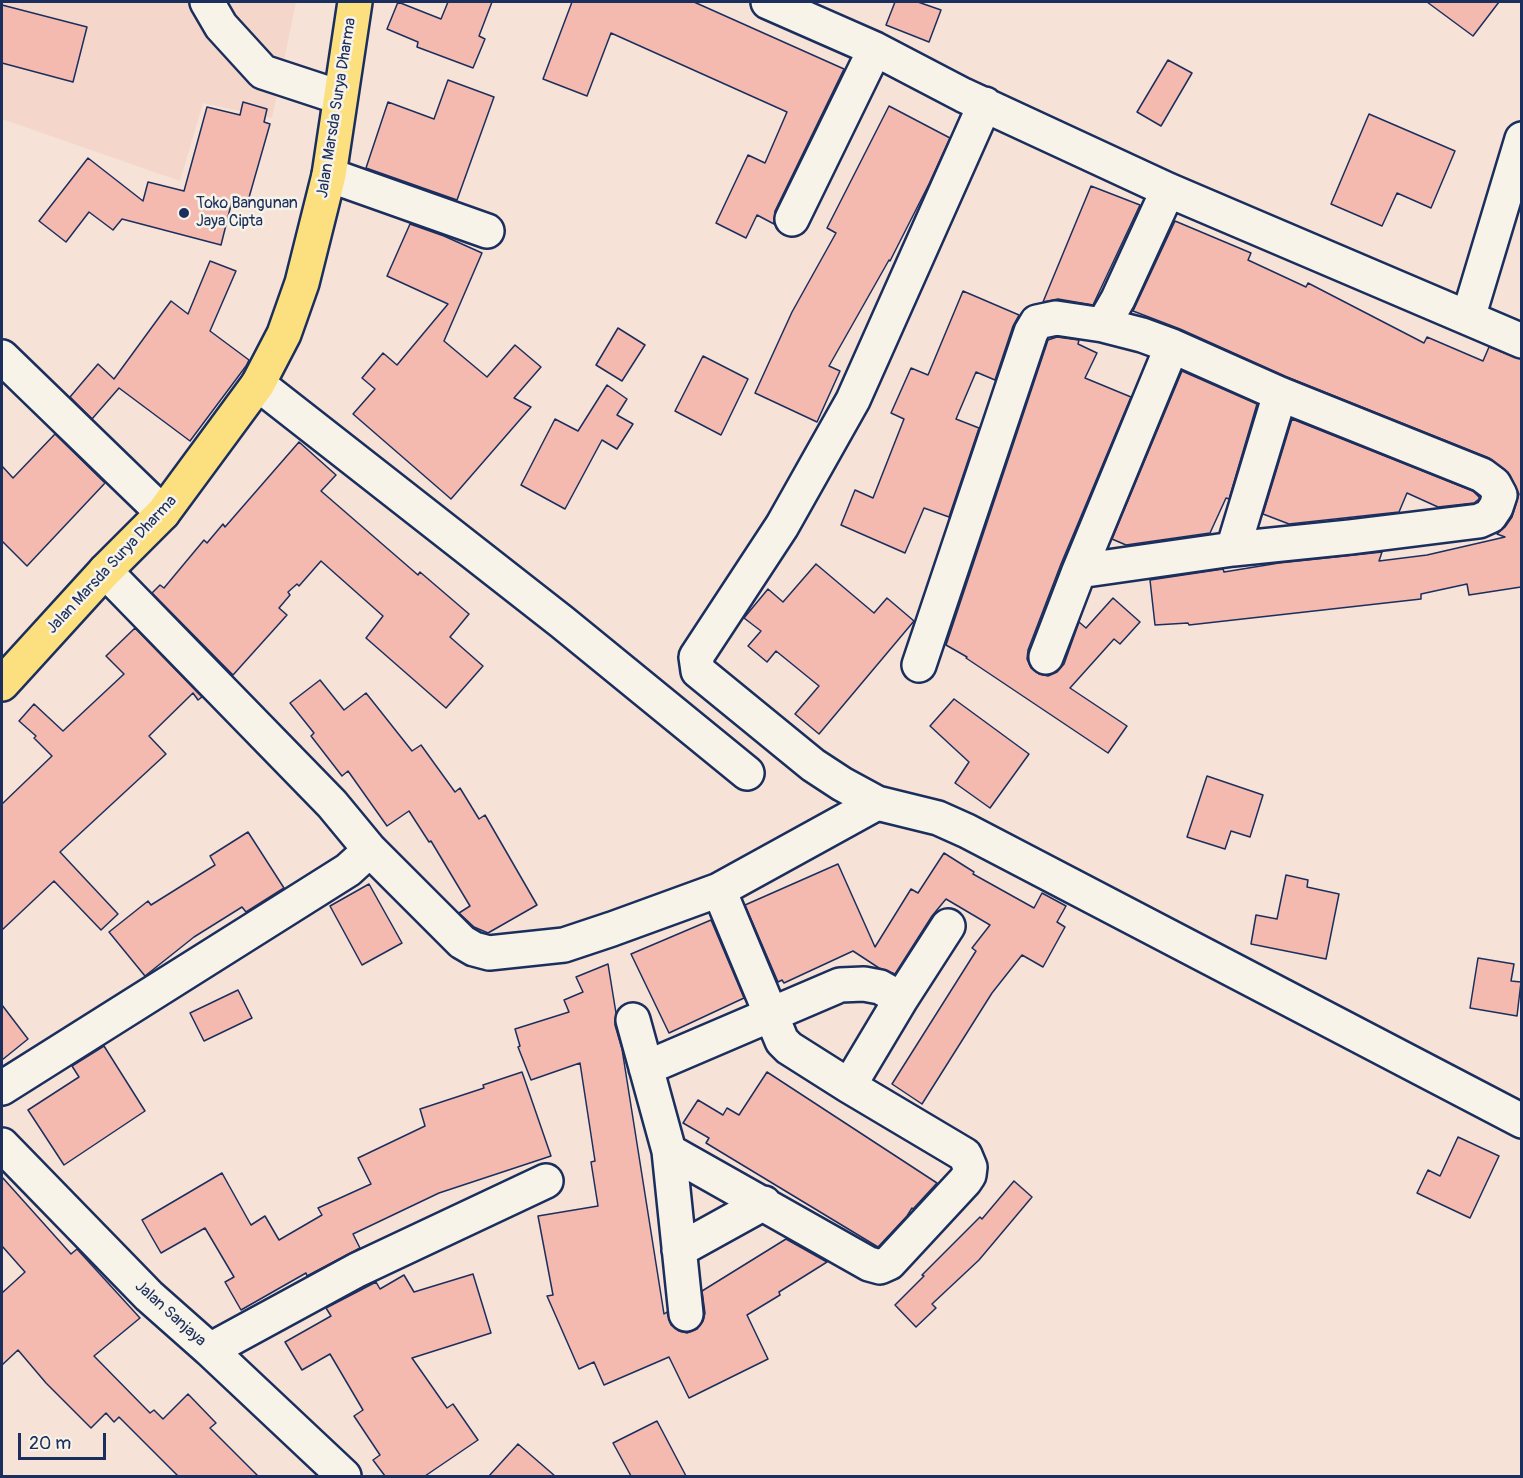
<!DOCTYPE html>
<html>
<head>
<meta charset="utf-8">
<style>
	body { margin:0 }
	#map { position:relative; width:1523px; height:1478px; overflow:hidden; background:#f6e2d7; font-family:Pangolin,sans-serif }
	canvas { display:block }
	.frame { position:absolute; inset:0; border:3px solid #1b2f5e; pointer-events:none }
	.scale { position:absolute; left:18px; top:1433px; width:88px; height:27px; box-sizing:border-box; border:3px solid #1b2f5e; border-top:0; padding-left:8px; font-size:18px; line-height:21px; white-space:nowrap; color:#1b2f5e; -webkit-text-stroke:4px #f7f3e8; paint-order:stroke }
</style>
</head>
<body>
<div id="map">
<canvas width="1523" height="1478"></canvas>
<div class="frame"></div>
<div class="scale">20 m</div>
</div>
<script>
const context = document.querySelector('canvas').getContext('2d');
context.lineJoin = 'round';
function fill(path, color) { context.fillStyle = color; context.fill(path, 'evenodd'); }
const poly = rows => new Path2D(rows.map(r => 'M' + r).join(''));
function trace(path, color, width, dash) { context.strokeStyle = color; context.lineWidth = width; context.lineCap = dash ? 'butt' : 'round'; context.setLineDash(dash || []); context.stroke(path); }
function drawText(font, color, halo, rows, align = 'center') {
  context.font = font + ' Pangolin,sans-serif'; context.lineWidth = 5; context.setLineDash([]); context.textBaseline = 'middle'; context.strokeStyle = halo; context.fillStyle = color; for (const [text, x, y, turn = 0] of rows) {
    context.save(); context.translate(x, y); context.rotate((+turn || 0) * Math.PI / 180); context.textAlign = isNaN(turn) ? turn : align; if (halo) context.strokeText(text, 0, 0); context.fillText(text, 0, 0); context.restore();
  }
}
const built = poly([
	[2,2,296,2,272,118,203,103,180,181,2,119]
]);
const building = poly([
	[398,2,441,19,448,2,492,2,479,36,485,39,473,68,417,47,418,42,387,29,398,2],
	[572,2,694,2,844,69,775,211,774,224,757,215,746,238,716,223,748,155,765,163,787,112,611,33,587,96,543,79,572,2],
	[895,2,918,2,941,10,929,42,886,25,895,2],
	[1427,2,1499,2,1473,36,1427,2],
	[2,5,87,27,73,82,2,63,2,5],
	[1168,60,1192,73,1161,126,1137,112,1168,60],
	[448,80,494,97,457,200,366,168,388,102,434,119,448,80],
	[243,102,267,109,264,122,270,124,248,201,233,197,221,245,122,219,113,230,89,212,66,242,39,221,88,158,143,201,148,182,184,191,207,107,240,115,243,102],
	[889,106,950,138,929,184,890,261,889,260,829,366,840,371,817,422,755,393,792,312,836,233,827,228,889,106],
	[1369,114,1455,151,1431,208,1397,193,1382,226,1331,204,1369,114],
	[1091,186,1140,205,1093,305,1058,299,1043,302,1091,186],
	[1175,221,1251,253,1248,260,1306,287,1308,283,1424,343,1427,337,1483,361,1489,347,1521,359,1521,587,1469,595,1467,584,1421,594,1421,599,1189,625,1188,623,1155,625,1150,580,1223,569,1224,572,1279,563,1382,552,1379,561,1427,555,1505,537,1497,534,1505,527,1512,517,1519,494,1510,475,1489,458,1287,377,1180,329,1133,311,1175,221],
	[410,224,444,236,482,253,444,341,487,377,515,345,541,367,514,398,531,407,451,499,353,414,375,389,362,378,383,353,397,365,448,304,387,276,410,224],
	[210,261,236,271,210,331,249,360,246,366,190,441,119,388,92,419,70,397,98,364,114,379,171,301,188,314,210,261],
	[963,291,1019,315,1013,326,995,380,976,372,956,419,979,428,949,517,924,508,905,553,841,525,855,490,873,498,904,419,891,413,911,368,928,375,963,291],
	[618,328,645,345,622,381,596,365,618,328],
	[1057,337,1079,340,1078,344,1097,353,1085,378,1131,397,1061,564,1028,650,1027,659,1031,668,1039,674,1048,676,1057,672,1064,664,1079,622,1086,628,1113,598,1140,622,1120,644,1114,639,1070,688,1127,726,1108,753,966,658,967,657,946,645,1048,340,1057,337],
	[703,356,748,379,721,435,675,411,703,356],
	[1182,371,1257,404,1229,499,1226,498,1210,533,1126,545,1112,539,1182,371],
	[607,385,627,399,617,415,633,424,617,449,602,440,565,509,521,485,555,419,578,431,607,385],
	[1292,419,1473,491,1479,497,1479,499,1474,503,1438,507,1407,493,1399,512,1289,524,1263,514,1292,419],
	[55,434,105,483,27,566,2,541,2,466,13,478,55,434],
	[299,442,336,475,321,491,418,575,420,572,469,614,450,637,483,666,446,708,366,638,383,616,321,561,299,586,297,584,288,592,290,595,279,608,287,615,233,675,152,593,160,585,164,588,204,540,207,543,223,524,225,527,299,442],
	[816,564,874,613,887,598,914,621,819,734,795,714,819,686,776,651,767,662,748,646,761,631,744,618,768,589,783,602,816,564],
	[135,628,202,697,198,700,193,693,149,736,166,754,60,852,118,914,101,930,54,881,2,930,2,804,52,756,34,738,36,736,19,721,34,704,63,731,124,674,106,656,135,628],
	[320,680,344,710,366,693,412,751,421,745,455,792,460,788,479,819,485,815,537,905,488,933,474,927,459,913,470,906,431,841,429,842,409,811,387,826,348,771,342,776,311,736,314,733,290,703,320,680],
	[954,699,1029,754,990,808,955,783,969,762,930,726,954,699],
	[1207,776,1263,795,1250,837,1231,831,1225,849,1187,837,1207,776],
	[248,832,284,888,246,912,242,907,194,937,145,976,109,932,148,901,151,905,215,865,210,856,248,832],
	[944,853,974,872,973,874,1034,908,1042,893,1066,906,1057,922,1065,927,1043,967,1022,955,992,993,922,1104,892,1084,976,951,972,948,990,925,946,899,932,916,895,974,879,968,853,951,784,983,782,980,778,982,745,905,838,864,875,947,911,889,918,893,944,853],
	[1286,875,1308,880,1307,887,1339,894,1326,959,1251,944,1256,915,1277,919,1286,875],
	[369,884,402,943,362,965,330,906,369,884],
	[711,920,744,998,669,1033,631,954,711,920],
	[1478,958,1514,964,1511,981,1521,982,1517,1016,1470,1008,1478,958],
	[608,964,616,1013,615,1025,622,1049,664,1314,667,1312,671,1325,679,1331,687,1333,697,1329,703,1321,705,1313,702,1291,786,1239,827,1262,779,1292,780,1295,747,1315,768,1359,689,1398,669,1357,604,1385,594,1362,579,1369,547,1296,553,1295,538,1216,598,1206,591,1162,595,1161,580,1063,531,1080,518,1047,520,1046,515,1029,569,1012,564,1000,583,992,576,977,608,964],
	[238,990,252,1018,204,1041,190,1013,238,990],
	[2,1005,28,1039,2,1060,2,1005],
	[104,1046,145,1111,64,1165,28,1110,79,1077,72,1066,104,1046],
	[522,1072,551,1156,439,1193,353,1234,360,1248,307,1276,306,1273,241,1310,225,1282,234,1277,205,1228,161,1253,142,1220,222,1173,251,1225,265,1216,279,1240,322,1215,318,1208,371,1184,358,1158,425,1126,420,1109,484,1088,483,1085,522,1072],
	[767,1072,937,1183,913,1209,912,1208,907,1216,878,1247,706,1143,709,1138,683,1123,698,1100,723,1115,727,1108,739,1115,767,1072],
	[1458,1137,1499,1156,1470,1218,1417,1193,1428,1170,1440,1176,1458,1137],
	[2,1177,71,1254,77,1249,140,1318,94,1356,150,1413,154,1410,163,1419,188,1394,216,1423,210,1428,258,1476,178,1476,119,1417,114,1422,106,1413,91,1428,46,1383,18,1350,2,1365,2,1293,25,1272,2,1246,2,1177],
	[1014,1181,1032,1197,979,1260,932,1304,936,1308,916,1327,895,1305,924,1276,922,1275,980,1217,982,1219,1014,1181],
	[473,1274,491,1333,412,1358,447,1408,453,1404,478,1440,425,1476,385,1476,373,1460,380,1455,354,1416,363,1410,330,1354,302,1370,285,1342,331,1316,326,1308,376,1282,380,1289,404,1275,414,1292,473,1274],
	[657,1421,686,1476,631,1476,613,1443,657,1421],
	[518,1444,555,1476,489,1476,518,1444]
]);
const street = poly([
	[207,2,221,26,263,72,339,97],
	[768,2,875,49,963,95,1168,190,1522,341],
	[985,104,853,400,782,526,696,657,698,671,813,765,842,784,877,803,938,818,967,831,1522,1121],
	[329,175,487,231],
	[792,219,875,49],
	[1468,318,1522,139],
	[2,357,163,513],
	[258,384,562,622,747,773],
	[1233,549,1280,394],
	[105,571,332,804,370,850,462,942,474,949,489,953,564,945,612,929,719,890,877,803],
	[1079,571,1172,346],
	[1046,657,1079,571,1233,549,1350,537,1479,521,1490,516,1496,507,1500,495,1494,484,1482,475,1280,394,1172,346,1142,335,1103,325,1118,299,1168,190],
	[919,665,1031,332,1037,322,1056,318,1103,325],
	[901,999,948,926],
	[633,1020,669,1151,869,1264,880,1267,889,1263,965,1181,969,1175,970,1167,965,1155,849,1086,789,1048,782,1041,719,890],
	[646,1068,840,985,864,984,880,987,901,999,849,1086],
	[2,1088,348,870,370,850],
	[2,1145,149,1296,210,1350,344,1476],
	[669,1151,686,1314],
	[679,1250,764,1203],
	[210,1350,357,1270,546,1181]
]);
const highway = poly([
	[2,684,105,571,163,513,258,384,284,334,302,283,329,175,355,2]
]);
const markers = [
	[184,213,6,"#1b2f5e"]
];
const streetNames = [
	["Jalan Marsda Surya Dharma",337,108,-81],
	["Jalan Marsda Surya Dharma",112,565,-47],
	["Jalan Sanjaya",170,1314,42]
];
const poiNames = [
	["Toko Bangunan",196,204],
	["Jaya Cipta",196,222]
];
fill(built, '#f5d6cb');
fill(building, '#f4b9af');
trace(building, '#1b2f5e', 1.5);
trace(street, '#1b2f5e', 38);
trace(highway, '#1b2f5e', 38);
trace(street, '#f7f3e8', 33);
trace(highway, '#fce080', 33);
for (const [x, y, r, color] of markers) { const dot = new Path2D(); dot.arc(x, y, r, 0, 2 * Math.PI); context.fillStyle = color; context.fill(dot); trace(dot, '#f7f3e8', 2); }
drawText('16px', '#1b2f5e', '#f7f3e8', streetNames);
drawText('16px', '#1b2f5e', '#f7f3e8', poiNames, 'left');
</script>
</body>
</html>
